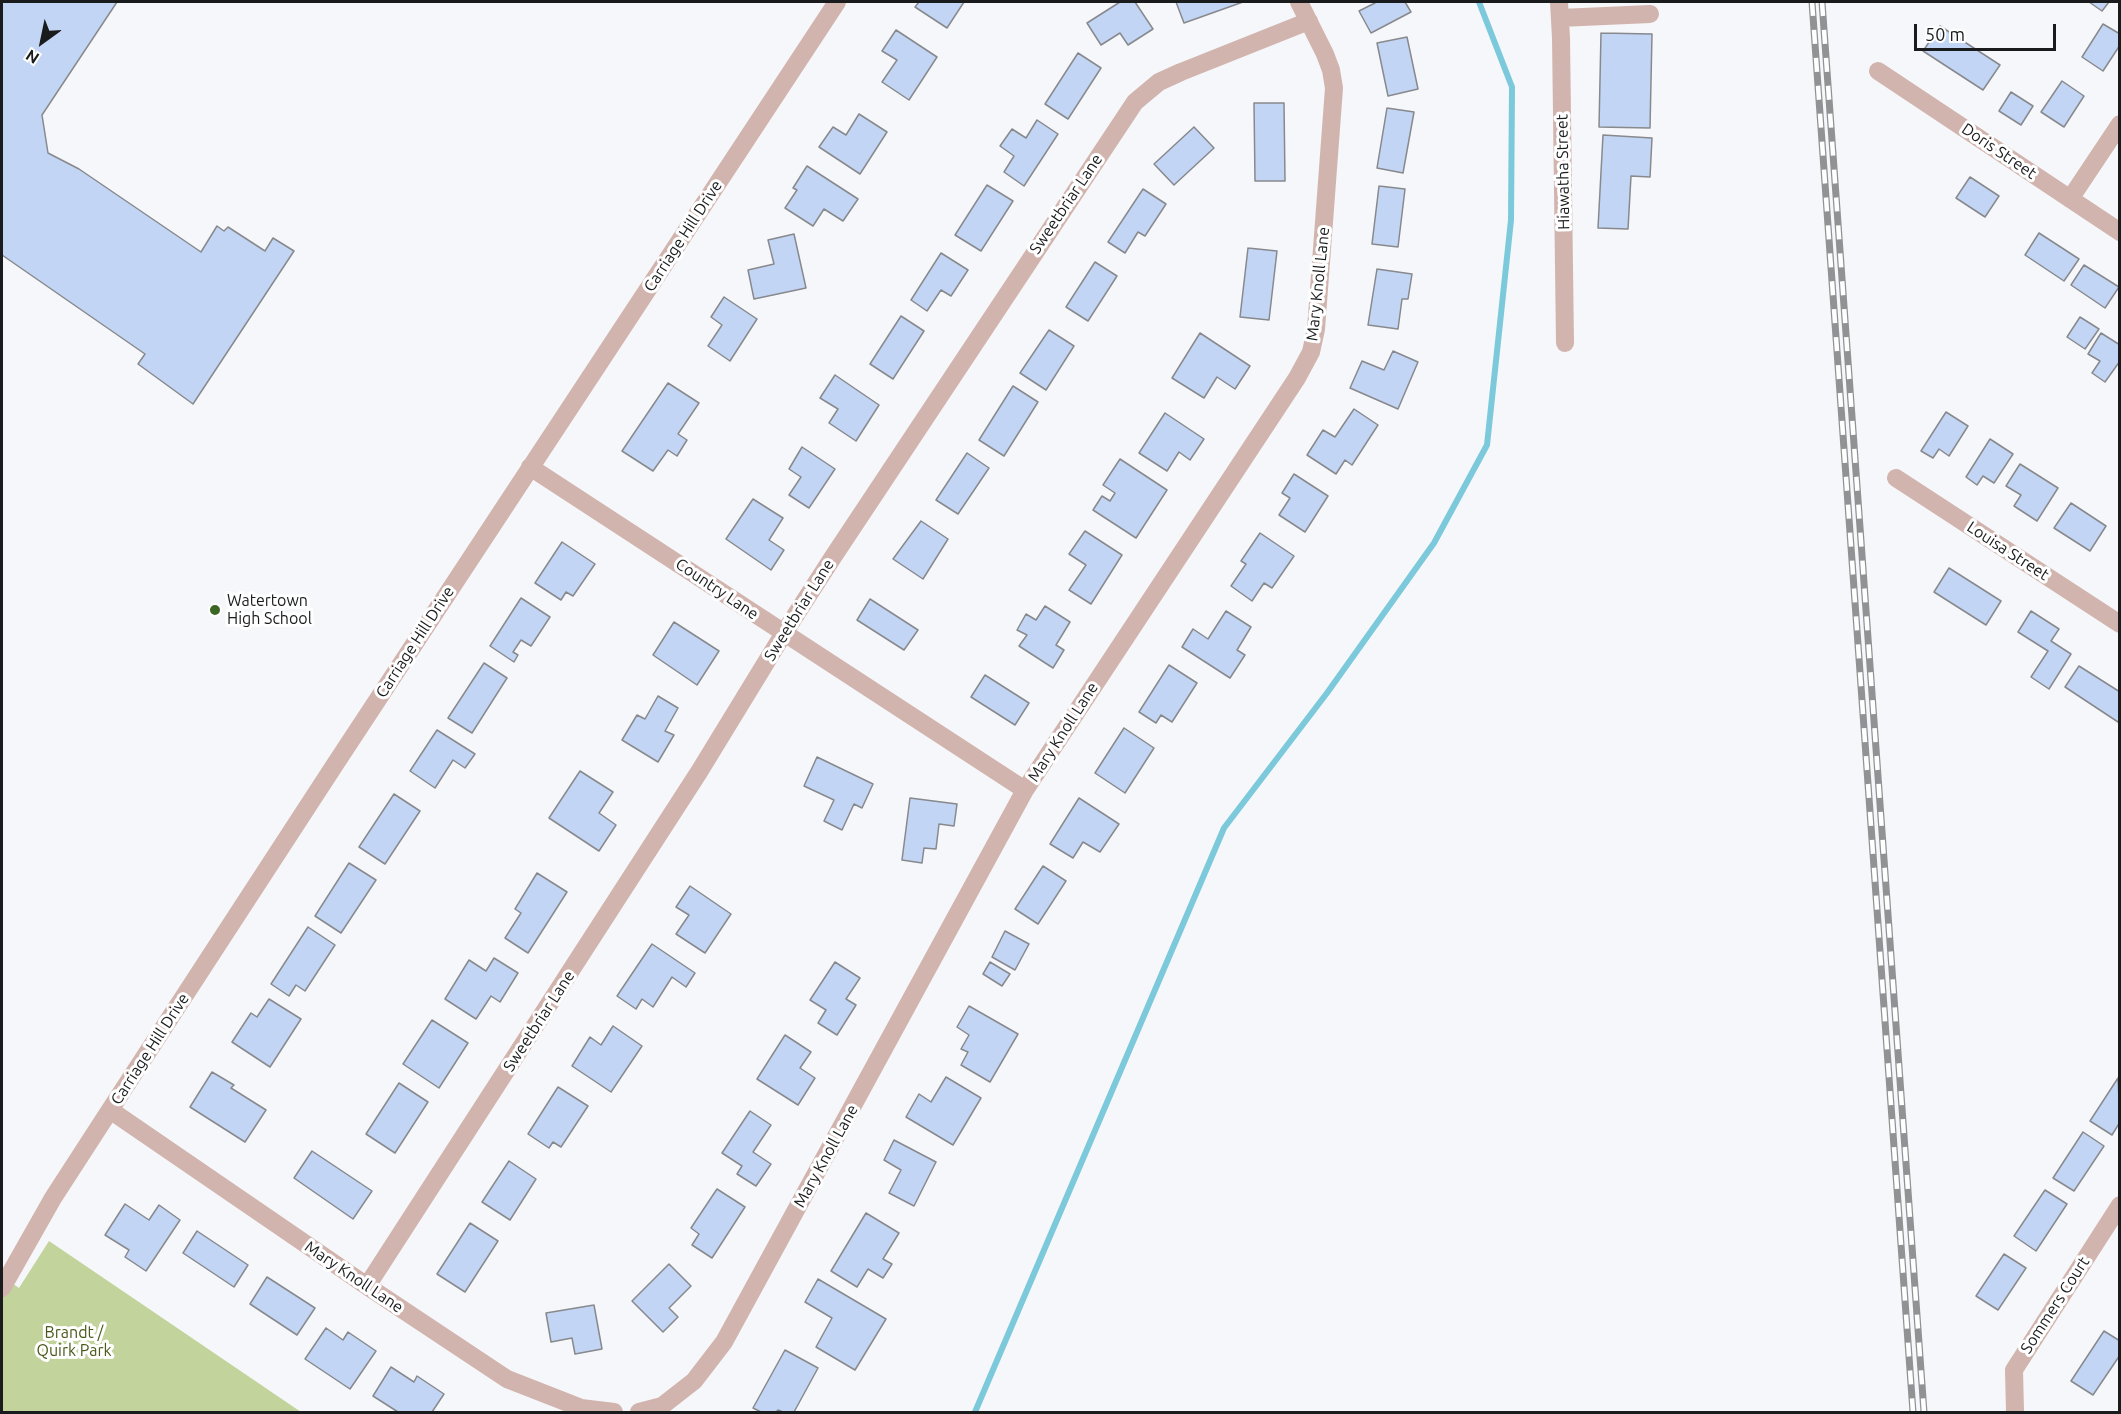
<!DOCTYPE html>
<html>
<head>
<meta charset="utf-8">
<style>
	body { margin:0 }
	#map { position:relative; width:2121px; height:1414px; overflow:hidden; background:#f5f7fa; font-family:Ubuntu,sans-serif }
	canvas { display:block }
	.frame { position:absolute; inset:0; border:3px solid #1a1b1c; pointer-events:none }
	.north { position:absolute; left:12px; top:12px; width:60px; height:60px; -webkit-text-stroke:4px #fff; paint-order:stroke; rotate:213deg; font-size:16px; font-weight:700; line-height:24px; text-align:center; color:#1a1b1c }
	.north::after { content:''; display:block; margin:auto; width:21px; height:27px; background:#1a1b1c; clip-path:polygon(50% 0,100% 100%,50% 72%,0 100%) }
	.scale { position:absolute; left:1914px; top:24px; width:142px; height:27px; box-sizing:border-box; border:3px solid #1a1b1c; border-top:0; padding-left:8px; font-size:18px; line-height:21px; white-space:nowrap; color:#1a1b1c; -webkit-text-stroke:4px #fff; paint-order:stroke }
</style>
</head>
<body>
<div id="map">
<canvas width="2121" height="1414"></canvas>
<div class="frame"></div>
<div class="north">N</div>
<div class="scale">50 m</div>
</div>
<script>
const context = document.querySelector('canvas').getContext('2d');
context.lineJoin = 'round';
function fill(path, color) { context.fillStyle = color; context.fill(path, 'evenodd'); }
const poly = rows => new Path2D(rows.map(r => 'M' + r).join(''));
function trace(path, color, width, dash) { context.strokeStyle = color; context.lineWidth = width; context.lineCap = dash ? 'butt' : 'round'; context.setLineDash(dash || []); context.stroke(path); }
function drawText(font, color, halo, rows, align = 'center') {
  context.font = font + ' Ubuntu,sans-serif'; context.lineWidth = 6; context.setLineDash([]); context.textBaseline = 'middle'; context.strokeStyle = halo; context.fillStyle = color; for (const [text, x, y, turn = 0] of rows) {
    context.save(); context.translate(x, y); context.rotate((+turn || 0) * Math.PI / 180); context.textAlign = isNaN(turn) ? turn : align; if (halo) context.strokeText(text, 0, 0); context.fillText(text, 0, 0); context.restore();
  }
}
const green = poly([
	[49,1241,301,1412,2,1412,2,1276,19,1288]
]);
const stream = poly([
	[975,1412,1224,828,1327,693,1434,543,1487,445,1511,220,1512,87,1479,2]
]);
const building = poly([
	[2,2,117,2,42,115,48,153,79,169,201,252,217,226,224,231,228,227,265,251,273,238,294,251,193,404,138,364,145,354,2,255,2,2],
	[919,2,964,2,947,28,915,7,919,2],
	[1120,2,1135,2,1153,29,1128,45,1120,33,1101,45,1087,23,1120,2],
	[1176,2,1243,2,1184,23,1176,2],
	[1374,2,1405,2,1411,12,1371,33,1359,11,1375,3,1374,2],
	[2089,2,2109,2,2102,11,2089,2],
	[2103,24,2120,34,2120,45,2103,71,2082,57,2103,24],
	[1940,26,2000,65,1983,90,1923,51,1940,26],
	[896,30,937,57,909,100,882,82,897,60,882,51,896,30],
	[1601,33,1652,34,1650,128,1599,127,1601,33],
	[1407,37,1418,89,1388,96,1377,43,1407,37],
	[1078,53,1101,68,1068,119,1045,104,1078,53],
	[2062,81,2084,96,2064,127,2041,112,2062,81],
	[2011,92,2033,106,2021,125,1999,111,2011,92],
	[1254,103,1284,103,1285,181,1255,181,1254,103],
	[1387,108,1414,112,1403,173,1377,168,1387,108],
	[859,114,887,132,860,174,819,147,833,127,846,135,859,114],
	[1037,120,1058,134,1024,186,1004,172,1014,156,1000,146,1012,129,1026,138,1037,120],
	[1194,127,1214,148,1174,185,1154,164,1194,127],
	[1603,135,1652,138,1650,177,1631,176,1628,229,1598,228,1603,135],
	[807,166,858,199,843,221,824,209,813,226,785,208,797,190,793,188,807,166],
	[1970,177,1999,196,1985,217,1956,198,1970,177],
	[987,185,1013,201,981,251,955,235,987,185],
	[1379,186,1405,189,1398,247,1372,244,1379,186],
	[1143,189,1166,204,1145,236,1138,232,1125,253,1108,242,1143,189],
	[2039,233,2079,259,2064,281,2025,255,2039,233],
	[794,234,806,288,754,299,748,270,774,264,768,240,794,234],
	[1248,248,1277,251,1269,320,1240,317,1248,248],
	[941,253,968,270,951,296,941,290,927,311,911,300,941,253],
	[1095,262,1117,276,1088,321,1066,307,1095,262],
	[2084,265,2119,287,2105,308,2071,285,2084,265],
	[1377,269,1412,274,1408,299,1402,299,1398,329,1368,325,1377,269],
	[724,297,757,319,730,361,708,346,722,325,711,317,724,297],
	[901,316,924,331,893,379,870,364,901,316],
	[2080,317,2099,329,2085,349,2067,337,2080,317],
	[1049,330,1074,346,1046,390,1020,373,1049,330],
	[1200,333,1250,366,1235,389,1217,377,1204,398,1172,378,1200,333],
	[2101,333,2120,345,2120,361,2105,382,2092,373,2100,361,2088,354,2101,333],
	[1393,351,1418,362,1398,409,1350,388,1362,361,1384,370,1393,351],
	[835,375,879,405,856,441,829,423,838,409,820,398,835,375],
	[668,383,699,403,678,434,687,440,677,456,668,450,653,471,622,451,668,383],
	[1013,386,1038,402,1004,456,979,440,1013,386],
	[1354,409,1378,425,1352,465,1345,460,1336,474,1307,455,1323,430,1335,437,1354,409],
	[1946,412,1968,426,1949,456,1939,449,1933,458,1921,451,1946,412],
	[1165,413,1204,439,1190,460,1179,452,1167,471,1139,453,1165,413],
	[1990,439,2013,454,1994,483,1983,476,1977,485,1966,477,1990,439],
	[802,447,835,469,809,508,789,495,801,477,789,469,802,447],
	[967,453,989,468,958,514,936,500,967,453],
	[1120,459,1167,490,1136,538,1093,510,1102,496,1110,501,1115,493,1103,485,1120,459],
	[2020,464,2058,488,2037,521,2014,506,2021,495,2006,486,2020,464],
	[1294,474,1328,496,1305,532,1279,515,1290,498,1282,493,1294,474],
	[753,499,783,518,769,540,784,550,771,570,726,539,753,499],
	[2071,503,2106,526,2090,551,2054,528,2071,503],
	[921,521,948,539,923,579,893,559,921,521],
	[1085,531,1122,555,1091,604,1069,590,1086,565,1069,554,1085,531],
	[1260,533,1294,556,1272,588,1264,583,1252,601,1231,586,1246,564,1241,561,1260,533],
	[562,542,595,564,573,596,566,592,561,600,535,583,562,542],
	[1949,568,2001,601,1986,625,1934,592,1949,568],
	[521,598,550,617,531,646,521,640,513,652,518,655,514,662,490,646,521,598],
	[870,599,918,630,904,650,857,620,870,599],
	[1045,606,1070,622,1056,645,1064,650,1053,668,1019,646,1027,635,1017,630,1026,614,1036,620,1045,606],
	[1226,611,1251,627,1237,650,1245,655,1230,678,1182,647,1193,629,1208,639,1226,611],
	[2031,611,2059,629,2051,641,2071,654,2049,689,2031,677,2048,651,2018,632,2031,611],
	[674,622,719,651,697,685,653,655,674,622],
	[484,663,507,678,472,733,448,718,484,663],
	[1169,665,1197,683,1172,722,1161,715,1156,723,1139,712,1169,665],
	[2079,666,2120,692,2120,719,2118,722,2065,687,2079,666],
	[985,675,1029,703,1015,725,971,697,985,675],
	[658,696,678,708,665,731,674,735,658,762,622,740,637,715,645,719,658,696],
	[1124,728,1154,748,1125,793,1095,773,1124,728],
	[437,730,475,754,465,768,453,760,435,788,410,771,437,730],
	[817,757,873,784,862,808,854,804,842,830,824,821,834,800,804,786,817,757],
	[580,771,613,792,599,813,616,825,599,851,549,818,580,771],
	[394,794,420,811,385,864,359,847,394,794],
	[910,798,957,804,954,826,939,824,936,849,924,848,922,863,902,860,910,798],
	[1079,798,1119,824,1100,852,1083,842,1073,858,1050,844,1079,798],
	[349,863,376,880,341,933,315,916,349,863],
	[1043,866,1066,881,1038,924,1015,909,1043,866],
	[537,873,567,892,528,953,505,938,521,913,515,909,537,873],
	[690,886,731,914,705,953,676,934,689,915,676,907,690,886],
	[308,927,335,945,305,991,296,985,289,996,271,984,308,927],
	[1005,931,1029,944,1015,970,992,957,1005,931],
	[652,944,695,973,686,987,672,977,653,1007,642,999,636,1009,617,996,652,944],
	[494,958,518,973,500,1002,491,996,476,1019,445,999,469,960,486,971,494,958],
	[835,962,860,978,846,999,856,1005,837,1035,818,1023,826,1010,810,1000,835,962],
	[990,962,1010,974,1002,986,983,974,990,962],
	[269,999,301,1019,270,1067,232,1042,251,1013,257,1017,269,999],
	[969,1006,1018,1034,990,1082,961,1065,968,1052,961,1049,969,1035,957,1027,969,1006],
	[432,1020,468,1043,439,1088,403,1064,432,1020],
	[613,1026,642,1046,611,1092,572,1066,590,1037,601,1045,613,1026],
	[785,1035,811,1052,800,1068,815,1078,798,1105,757,1079,785,1035],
	[212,1072,234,1085,231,1088,266,1110,245,1142,190,1107,212,1072],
	[946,1077,981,1098,953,1145,906,1117,919,1094,931,1102,946,1077],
	[2118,1078,2120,1122,2112,1135,2090,1121,2118,1078],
	[399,1083,428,1102,395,1153,366,1134,399,1083],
	[558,1087,588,1106,561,1147,553,1142,549,1148,528,1134,558,1087],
	[750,1111,771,1125,753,1152,771,1164,756,1186,737,1174,742,1166,722,1153,750,1111],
	[2083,1132,2104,1146,2074,1191,2053,1178,2083,1132],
	[894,1140,936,1162,914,1206,889,1193,901,1170,884,1160,894,1140],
	[312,1151,372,1191,353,1219,294,1178,312,1151],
	[509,1161,536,1179,510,1220,482,1202,509,1161],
	[717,1189,745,1207,712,1258,692,1245,699,1234,691,1228,717,1189],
	[2045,1190,2067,1204,2036,1251,2014,1236,2045,1190],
	[125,1204,149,1220,159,1205,180,1220,146,1271,125,1257,129,1250,105,1235,125,1204],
	[866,1213,899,1233,883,1259,892,1264,883,1278,868,1269,857,1287,831,1271,866,1213],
	[470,1223,498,1241,465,1292,437,1274,470,1223],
	[197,1231,248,1265,234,1287,183,1253,197,1231],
	[2004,1254,2026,1268,1998,1310,1976,1296,2004,1254],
	[669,1264,691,1286,669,1308,678,1317,663,1332,632,1301,669,1264],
	[267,1277,315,1308,297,1335,250,1304,267,1277],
	[818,1279,886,1319,855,1370,816,1347,832,1318,805,1302,818,1279],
	[594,1305,602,1349,575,1354,572,1338,551,1342,546,1313,594,1305],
	[326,1328,343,1340,348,1332,376,1351,350,1389,305,1359,326,1328],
	[2104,1331,2120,1341,2120,1355,2093,1395,2071,1381,2104,1331],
	[785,1350,818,1368,794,1412,783,1412,778,1410,776,1412,761,1412,753,1408,785,1350],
	[391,1367,414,1382,417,1376,444,1394,432,1412,398,1412,373,1396,391,1367]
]);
const street = poly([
	[1559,2,1561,38,1565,343],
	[1560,18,1650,14],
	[1878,71,2120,232],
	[2070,199,2120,124],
	[530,467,1025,790],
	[1896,478,2120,624],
	[110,1110,367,1286,507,1379,581,1408,614,1412],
	[367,1286,699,772,784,633,833,557,1135,102,1159,82,1181,72,1309,21],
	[2,1288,53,1198,110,1110,334,766,837,2],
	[2015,1411,2014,1370,2120,1205],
	[639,1412,662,1406,694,1381,724,1342,1025,790,1297,378,1311,352,1316,329,1334,88,1331,70,1325,54,1299,2]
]);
const rail = poly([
	[1812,2,1913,1412],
	[1822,2,1924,1412]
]);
const markers = [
	[215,610,6,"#3c6623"]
];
const streetNames = [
	["Doris Street",1999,151,34],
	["Hiawatha Street",1563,172,-91],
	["Sweetbriar Lane",1066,204,-56],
	["Carriage Hill Drive",683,236,-57],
	["Mary Knoll Lane",1318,284,-84],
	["Louisa Street",2008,551,33],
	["Country Lane",717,589,34],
	["Sweetbriar Lane",799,610,-58],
	["Carriage Hill Drive",415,642,-57],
	["Mary Knoll Lane",1063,732,-57],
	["Sweetbriar Lane",539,1021,-57],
	["Carriage Hill Drive",150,1049,-57],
	["Mary Knoll Lane",826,1156,-61],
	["Mary Knoll Lane",354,1277,34],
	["Sommers Court",2055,1305,-57]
];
const poiNames = [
	["Watertown",227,601],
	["High School",227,619]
];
const parkNames = [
	["Brandt /",74,1333],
	["Quirk Park",74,1351]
];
fill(green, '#c2d39b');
trace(stream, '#7bc9da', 6);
fill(building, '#c3d5f5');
trace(building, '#87898c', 1.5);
trace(street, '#d2b4ae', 18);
trace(rail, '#909294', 7);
trace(rail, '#fff', 4.5, [14]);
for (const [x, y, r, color] of markers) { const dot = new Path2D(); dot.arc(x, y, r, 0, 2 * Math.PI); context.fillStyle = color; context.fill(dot); trace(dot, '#fff', 2); }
drawText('16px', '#1a1b1c', '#fff', streetNames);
drawText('16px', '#1a1b1c', '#fff', poiNames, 'left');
drawText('16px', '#4a591a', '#fff', parkNames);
</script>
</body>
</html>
